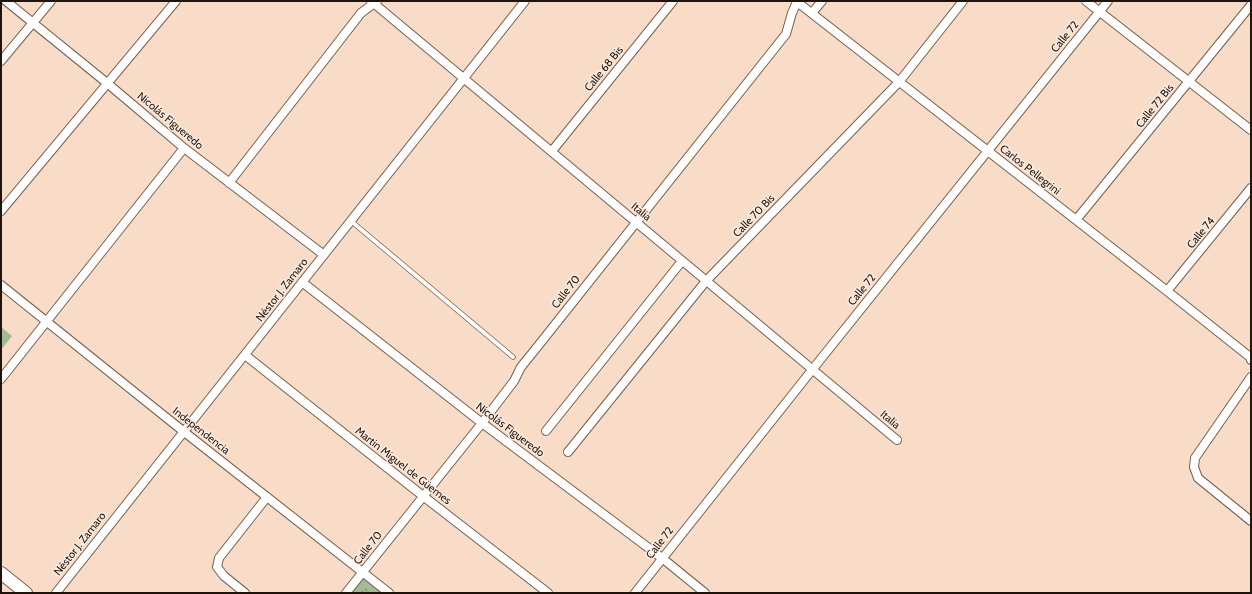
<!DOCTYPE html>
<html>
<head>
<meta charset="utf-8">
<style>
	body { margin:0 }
	#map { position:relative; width:1252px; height:594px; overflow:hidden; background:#f8dcc7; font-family:Cabin,sans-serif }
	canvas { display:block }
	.frame { position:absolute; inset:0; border:2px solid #1e140d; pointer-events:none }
</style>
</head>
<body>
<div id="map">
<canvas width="1252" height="594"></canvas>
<div class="frame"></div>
</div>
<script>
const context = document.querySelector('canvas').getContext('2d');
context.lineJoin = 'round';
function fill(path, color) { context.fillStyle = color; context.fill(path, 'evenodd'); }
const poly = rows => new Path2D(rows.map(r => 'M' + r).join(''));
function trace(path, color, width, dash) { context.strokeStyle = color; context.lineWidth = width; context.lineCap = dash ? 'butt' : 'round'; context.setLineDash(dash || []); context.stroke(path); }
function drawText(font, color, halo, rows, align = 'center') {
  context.font = font + ' Cabin,sans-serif'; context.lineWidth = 3; context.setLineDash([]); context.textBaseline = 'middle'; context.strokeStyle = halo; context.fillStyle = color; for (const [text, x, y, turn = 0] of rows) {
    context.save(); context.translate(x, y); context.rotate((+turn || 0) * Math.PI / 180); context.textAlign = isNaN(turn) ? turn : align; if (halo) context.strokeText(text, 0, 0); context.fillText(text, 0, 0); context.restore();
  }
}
const green = poly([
	[1,327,12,336,1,350],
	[363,578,382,593,351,593]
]);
const path = poly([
	[365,589,370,593],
	[361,593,365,589]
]);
const lane = poly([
	[351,221,513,357]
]);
const street = poly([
	[6,1,107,83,184,148,324,255],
	[371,1,897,440],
	[796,1,1167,291,1250,357,1251,360],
	[1086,1,1251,130],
	[812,13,822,1],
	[1,61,51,1],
	[552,151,673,1],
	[229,183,361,13,377,1],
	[1,211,176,1],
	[1076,220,1251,5],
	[302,282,482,423,662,558,705,593],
	[1,285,183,431,389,593],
	[1167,291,1251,188],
	[245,355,423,496,548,593],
	[1251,377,1195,458,1194,467,1198,478,1251,521],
	[1,379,184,148],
	[546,431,682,261],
	[568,452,706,281,899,82,963,1],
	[56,593,525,1],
	[245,593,224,576,217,567,219,558,267,497],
	[346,593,482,423,514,381,521,367,534,351,786,34,792,13,797,2],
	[635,593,812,370,1108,1]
]);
const secondary = poly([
	[1,573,26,593]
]);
const streetNames = [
	["Calle 72",1065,37,-51],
	["Calle 68 Bis",604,69,-51],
	["Calle 72 Bis",1155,106,-51],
	["Nicolás Figueredo",170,121,40],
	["Carlos Pellegrini",1030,170,38],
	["Italia",641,212,40],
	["Calle 70 Bis",754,216,-46],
	["Calle 74",1201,233,-51],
	["Néstor J. Zamaro",282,290,-52],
	["Calle 72",862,290,-51],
	["Calle 70",566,292,-52],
	["Italia",890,420,40],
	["Nicolás Figueredo",510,430,37],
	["Independencia",201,431,38],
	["Martin Miguel de Güemes",403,466,38],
	["Calle 72",660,543,-52],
	["Néstor J. Zamaro",80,544,-52],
	["Calle 70",368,548,-52]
];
fill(green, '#a1ba98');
trace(lane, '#775f4c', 5.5);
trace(street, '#775f4c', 10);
trace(secondary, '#775f4c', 14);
trace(path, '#aa9484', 2, [3, 2]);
trace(lane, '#fff', 4);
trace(street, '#fff', 8);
trace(secondary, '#fff', 12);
drawText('11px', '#1e140d', '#fdebdf', streetNames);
</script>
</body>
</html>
